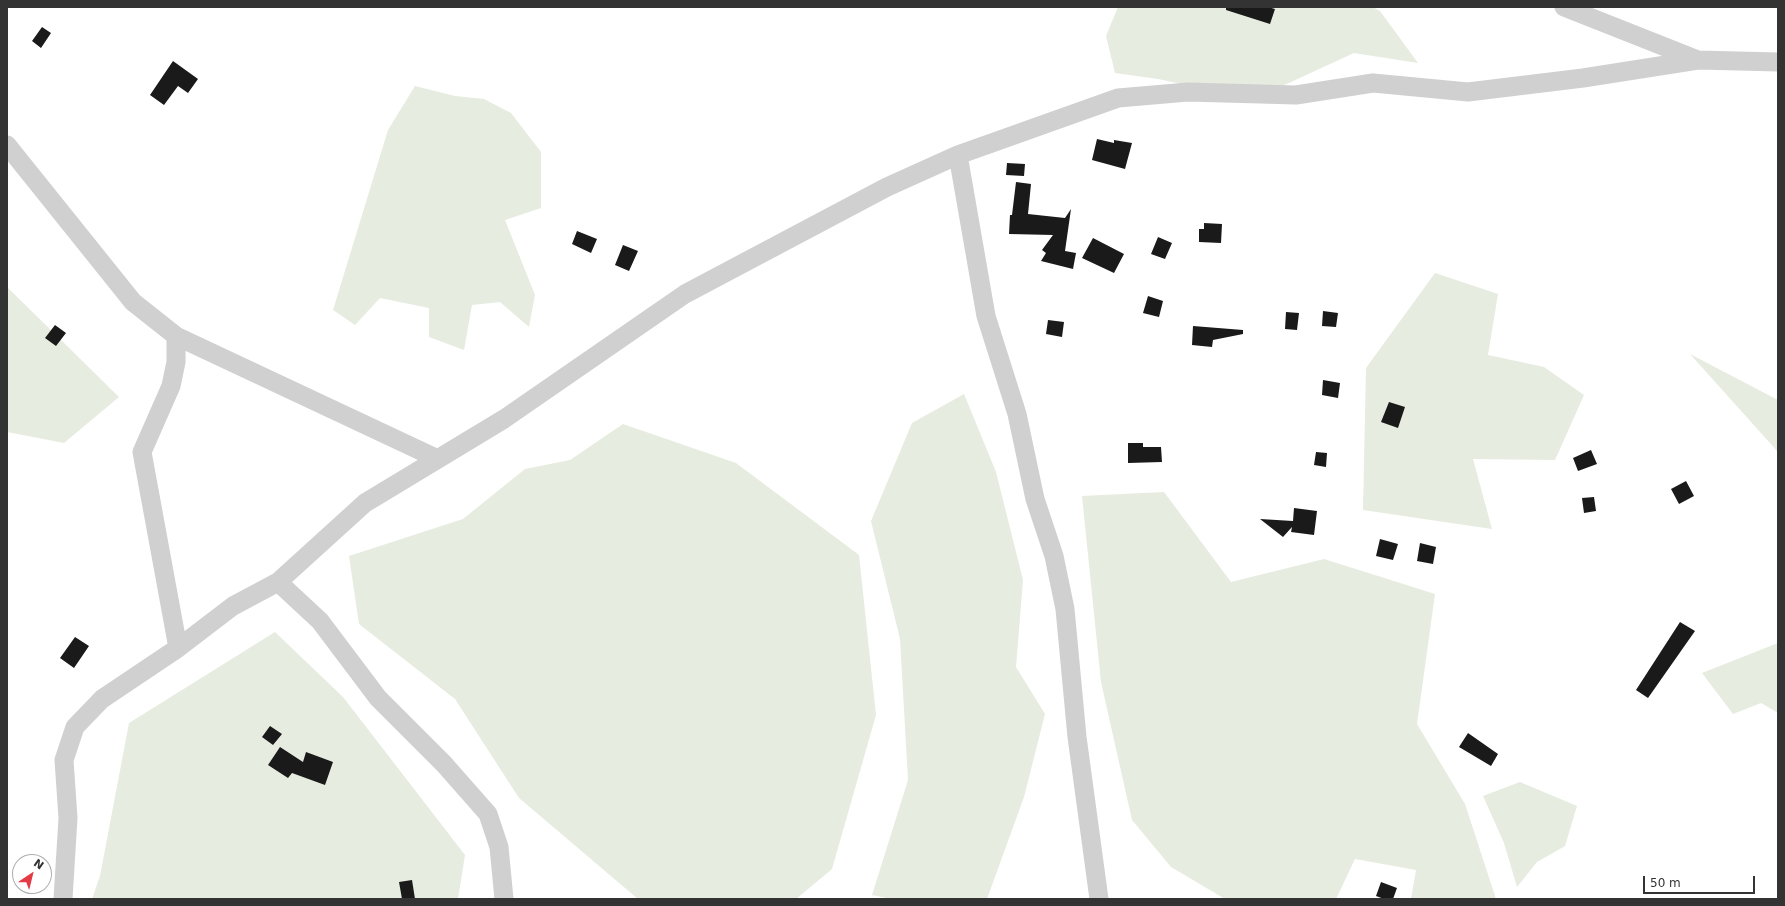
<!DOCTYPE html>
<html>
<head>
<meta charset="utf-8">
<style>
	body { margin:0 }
	#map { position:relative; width:1785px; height:906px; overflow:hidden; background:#fff; font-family:"DejaVu Sans",sans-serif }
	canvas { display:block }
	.frame { position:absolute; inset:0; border:8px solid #333; pointer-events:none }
	.north { position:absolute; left:12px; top:854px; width:40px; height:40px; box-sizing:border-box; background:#fff; border:1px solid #adadad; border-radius:50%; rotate:35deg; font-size:11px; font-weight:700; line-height:16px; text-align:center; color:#333 }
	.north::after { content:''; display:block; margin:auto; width:14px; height:18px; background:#e63946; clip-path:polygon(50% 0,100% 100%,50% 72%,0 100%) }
	.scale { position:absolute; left:1643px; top:876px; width:112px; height:18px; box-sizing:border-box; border:2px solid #333; border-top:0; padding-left:5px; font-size:12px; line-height:14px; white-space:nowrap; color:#333; -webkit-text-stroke:3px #fff; paint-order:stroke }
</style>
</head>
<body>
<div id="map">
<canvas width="1785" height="906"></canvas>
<div class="frame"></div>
<div class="north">N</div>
<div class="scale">50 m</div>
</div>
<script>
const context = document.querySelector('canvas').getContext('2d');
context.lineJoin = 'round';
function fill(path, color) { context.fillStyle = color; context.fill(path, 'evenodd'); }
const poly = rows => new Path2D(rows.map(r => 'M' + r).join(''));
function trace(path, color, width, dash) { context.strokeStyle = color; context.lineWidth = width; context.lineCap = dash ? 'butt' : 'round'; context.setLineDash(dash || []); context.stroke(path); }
const green = poly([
	[1118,7,1373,7,1380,11,1418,63,1354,53,1278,88,1197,87,1158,79,1115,73,1106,36],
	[415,86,455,96,484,99,511,113,541,152,541,208,505,220,535,295,529,327,500,302,472,305,464,350,429,337,429,308,380,298,355,325,333,310,388,130],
	[1435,273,1498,294,1488,355,1544,367,1584,395,1555,460,1473,459,1492,529,1363,510,1366,368],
	[7,287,119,397,64,443,7,432],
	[1690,354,1778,400,1778,452],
	[964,394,996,472,1023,580,1016,667,1045,714,1024,797,987,899,892,899,872,895,908,780,900,639,871,521,912,423],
	[623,424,736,463,859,555,876,715,832,869,796,899,638,899,519,798,455,699,359,624,349,556,463,519,525,469,570,460],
	[1164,492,1231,582,1324,559,1435,594,1417,724,1465,804,1496,899,1411,899,1416,870,1355,859,1336,899,1225,899,1171,867,1132,820,1101,682,1082,496],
	[275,632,343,697,465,855,458,899,92,899,100,876,129,723],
	[1778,643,1778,713,1761,703,1733,714,1702,673],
	[1520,782,1577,806,1565,846,1537,862,1517,887,1504,843,1483,796]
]);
const building = poly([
	[1226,7,1268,7,1275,9,1270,24,1226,10],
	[42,27,51,33,41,48,32,41],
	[173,61,198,79,188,93,178,86,164,105,150,95],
	[1097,139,1114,143,1114,140,1132,143,1125,169,1092,160],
	[1007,163,1025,164,1024,176,1006,175],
	[1016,182,1031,184,1028,214,1065,218,1071,209,1065,251,1076,253,1073,269,1041,261,1046,253,1042,250,1053,235,1009,234,1010,215,1012,215],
	[1204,223,1222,224,1221,243,1199,242,1199,229,1204,229],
	[577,231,597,239,591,253,572,244],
	[1158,237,1172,243,1165,259,1151,254],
	[1093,238,1124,254,1114,273,1082,258],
	[623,245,638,251,629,271,615,265],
	[1148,296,1163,301,1159,317,1143,313],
	[1323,311,1338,313,1336,327,1322,326],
	[1286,312,1299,313,1297,330,1285,329],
	[1048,320,1064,322,1062,337,1046,334],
	[55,325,66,333,56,346,45,338],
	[1193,326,1243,330,1243,334,1213,340,1212,347,1192,345],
	[1323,380,1340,383,1338,398,1322,395],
	[1389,402,1405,407,1398,428,1381,422],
	[1128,443,1143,443,1143,447,1161,447,1162,462,1128,463],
	[1591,450,1597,464,1578,471,1573,458],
	[1316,452,1327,453,1326,467,1314,465],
	[1686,481,1694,496,1679,504,1671,489],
	[1594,497,1596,511,1584,513,1582,498],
	[1294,508,1317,511,1314,535,1291,532,1292,527,1283,537,1260,519,1293,521],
	[1380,539,1398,544,1393,560,1376,556],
	[1420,543,1436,547,1433,564,1417,561],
	[1680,622,1695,631,1648,698,1636,690],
	[75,637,89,646,74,668,60,658],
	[270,726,282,734,273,745,262,737],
	[1468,733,1498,754,1491,766,1459,747],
	[280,747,303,762,306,752,333,762,325,785,292,773,288,778,268,765],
	[412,880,415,899,402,899,399,882],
	[1381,882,1397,888,1393,899,1384,899,1376,896]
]);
const minor = poly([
	[1564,7,1698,60,1778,62],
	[7,145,133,302,176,336,438,459],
	[958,155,986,316,1017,414,1035,499,1054,556,1065,609,1077,737,1099,899],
	[176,336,176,362,171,386,142,452,178,648],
	[278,582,320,621,378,698,444,764,488,814,499,847,504,899],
	[63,899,68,818,64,760,75,727,102,699,178,648,233,606,278,582,365,503,504,419,685,294,887,187,958,155,1118,98,1188,92,1296,95,1373,83,1468,92,1583,78,1698,60]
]);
fill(green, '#e6ecdf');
fill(building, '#1a1a1a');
trace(minor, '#d0d0d0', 19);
</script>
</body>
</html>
